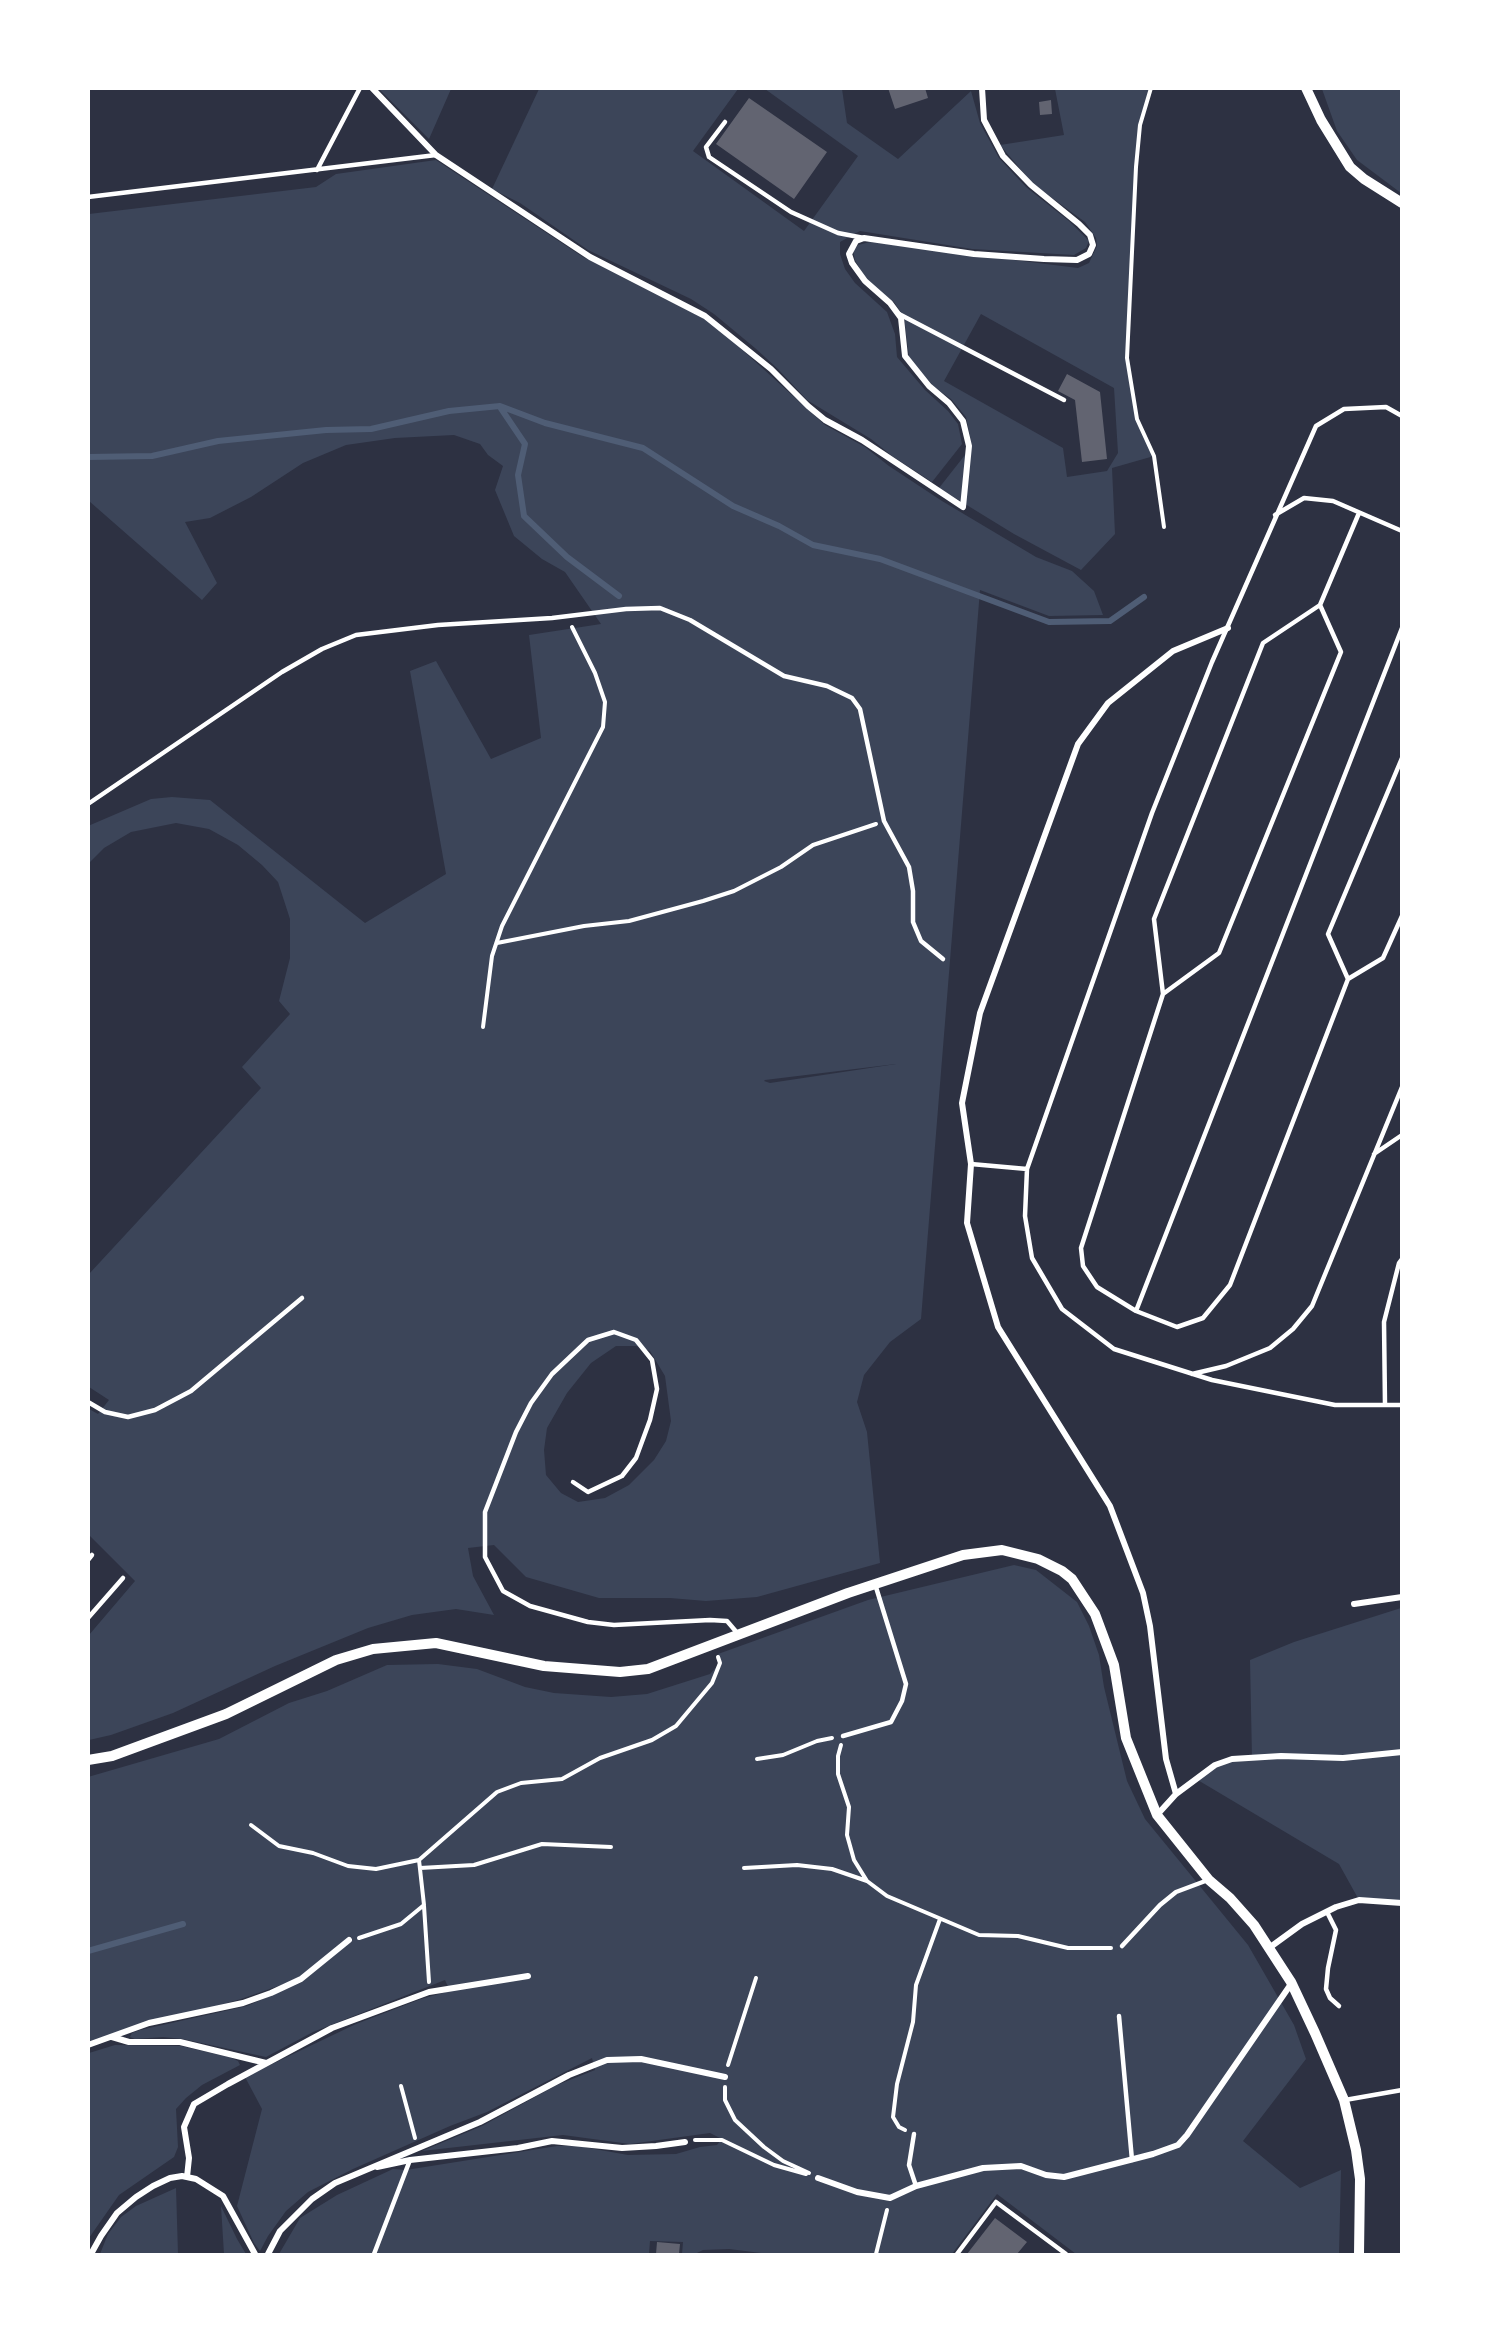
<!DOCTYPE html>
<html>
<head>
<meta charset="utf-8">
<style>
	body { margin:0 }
	#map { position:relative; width:1490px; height:2343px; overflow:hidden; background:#2d3142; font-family:"IBM Plex Sans",sans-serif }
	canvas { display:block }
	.frame { position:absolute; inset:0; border:90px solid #fff; pointer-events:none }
</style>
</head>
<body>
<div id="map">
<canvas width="1490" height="2343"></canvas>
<div class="frame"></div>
</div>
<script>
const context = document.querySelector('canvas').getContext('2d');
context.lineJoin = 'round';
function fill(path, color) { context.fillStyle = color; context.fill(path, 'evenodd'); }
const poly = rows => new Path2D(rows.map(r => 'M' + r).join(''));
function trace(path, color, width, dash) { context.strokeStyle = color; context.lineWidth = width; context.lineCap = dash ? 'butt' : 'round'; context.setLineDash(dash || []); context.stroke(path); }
const green = poly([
	[379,89,451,89,429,139],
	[539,89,738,89,693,151,804,231,858,156,765,89,842,89,847,123,898,159,971,91,980,123,999,158,1026,187,1069,221,1089,241,1086,248,1074,255,972,249,860,231,840,242,840,254,845,269,855,283,887,312,895,334,897,357,925,390,948,411,958,424,962,444,932,482,892,456,871,439,807,400,778,369,755,348,714,314,691,299,588,250,520,203,492,189],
	[1055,89,1151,89,1140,125,1127,358,1137,419,1154,456,1112,468,1115,534,1081,570,1014,534,939,488,972,446,966,417,951,399,934,387,909,357,904,317,894,302,866,280,855,260,853,251,858,245,870,242,1078,268,1089,263,1097,246,1096,238,1085,222,1033,184,1000,145,1064,135],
	[981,314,1114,388,1118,453,1107,471,1067,477,1063,448,944,381],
	[1322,89,1401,89,1401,193,1357,160,1337,131],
	[436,160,583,257,705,319,738,346,825,425,865,447,889,466,942,501,1036,557,1072,571,1094,591,1103,615,1049,616,980,590,921,1319,890,1342,864,1375,857,1402,867,1432,880,1563,757,1597,706,1601,670,1598,599,1598,526,1577,494,1545,468,1548,473,1576,494,1615,456,1609,412,1615,368,1628,275,1666,173,1713,111,1735,89,1740,89,1635,135,1581,89,1535,89,1409,98,1414,109,1400,89,1387,89,1274,261,1088,242,1067,290,1014,279,1001,290,958,290,919,278,882,262,865,238,845,209,829,176,823,131,832,104,848,89,863,88,826,151,799,172,797,210,800,365,923,446,874,410,671,436,661,491,759,541,738,529,635,601,624,565,572,542,559,514,536,495,490,503,466,488,455,480,444,454,435,395,438,346,445,303,463,251,497,210,518,185,522,217,583,202,600,89,501,89,214,316,187,336,174],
	[896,1064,770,1083,764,1081,765,1080],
	[616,1346,636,1346,650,1351,665,1376,671,1421,666,1441,654,1460,629,1485,605,1498,578,1502,561,1493,546,1475,544,1450,547,1428,567,1393,591,1363],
	[1014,1565,1036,1570,1077,1602,1089,1626,1099,1655,1104,1687,1127,1781,1145,1819,1248,1945,1294,2025,1306,2059,1243,2141,1300,2188,1341,2170,1339,2254,1076,2254,997,2194,952,2254,769,2254,729,2249,703,2250,695,2254,682,2254,683,2242,650,2241,649,2254,279,2254,300,2218,337,2195,393,2169,406,2170,557,2146,578,2146,628,2155,676,2154,700,2147,717,2145,722,2139,710,2133,630,2144,563,2135,422,2151,482,2126,557,2085,595,2070,592,2058,487,2112,450,2126,353,2169,308,2192,286,2211,268,2236,260,2251,254,2243,237,2206,262,2109,245,2077,356,2024,421,1999,450,1991,445,1980,313,2032,266,2057,183,2039,163,2037,135,2039,130,2037,132,2033,140,2030,247,2006,302,1982,353,1940,350,1936,301,1976,284,1984,241,1999,89,2042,88,1777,219,1739,289,1703,327,1691,387,1665,438,1664,477,1669,525,1687,554,1693,611,1697,647,1694,710,1674,720,1663,718,1654,868,1600],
	[1401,1608,1401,1903,1359,1900,1339,1864,1196,1779,1215,1765,1252,1758,1250,1660,1294,1642],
	[115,2045,181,2046,229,2057,238,2061,240,2065,202,2085,186,2098,176,2109,178,2147,174,2157,119,2195,89,2238,89,2053],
	[176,2188,178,2254,100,2254,108,2234,121,2217,136,2206],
	[221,2206,237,2239,246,2254,224,2254]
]);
const stream = poly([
	[500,407,525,444,518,475,524,516,567,557,619,596],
	[88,457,152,456,218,441,326,430,371,429,449,411,500,406,545,423,643,448,733,506,779,526,813,545,880,559,1049,622,1110,621,1144,597],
	[88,1951,183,1924]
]);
const building = poly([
	[888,88,925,88,928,98,895,109],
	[749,98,827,152,794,199,716,144],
	[1051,100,1052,114,1040,115,1039,102],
	[1067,374,1100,392,1107,459,1082,462,1075,400,1058,391],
	[995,2218,1027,2242,1017,2254,967,2254],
	[657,2242,680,2244,679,2254,656,2254]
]);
const path = poly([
	[1151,88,1140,125,1136,167,1127,358,1137,419,1154,456,1164,527],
	[497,943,584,926,629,921,703,901,734,891,781,867,813,845,876,824],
	[483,1027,492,956,502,926,603,727,605,702,595,673,572,627],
	[841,1745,838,1756,838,1774,849,1807,847,1835,854,1860,867,1881],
	[757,1759,783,1755,817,1741,832,1738],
	[251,1825,279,1846,313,1853,348,1866,376,1869,419,1860],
	[420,1868,474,1865,542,1844,611,1847],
	[744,1868,797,1865,832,1869,867,1881,887,1896,979,1935,1018,1936,1068,1948,1111,1948],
	[424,1906,429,1982],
	[359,1938,401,1924,424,1905,419,1860,497,1792,521,1783,562,1779,600,1758,652,1740,676,1726,712,1683,720,1663,718,1657],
	[728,2065,756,1978],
	[401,2086,415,2138],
	[725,2087,725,2100,735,2120,764,2147,783,2161,809,2173],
	[905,2130,899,2127,893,2117,897,2084,913,2022,916,1985,940,1919],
	[695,2140,722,2140,774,2165,806,2174],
	[876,2254,887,2210]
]);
const service = poly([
	[725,122,706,147,709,157,791,212,838,233,864,238],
	[317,170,360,88],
	[88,197,436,155],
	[899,314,1064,400],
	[1275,515,1304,498,1333,501,1402,531],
	[1320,605,1341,652,1219,953,1163,994,1154,919,1263,643,1320,605,1359,513],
	[88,804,282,672,322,649,356,635,438,625,552,618,626,609,660,608,690,620,784,676,827,686,852,698,860,709,884,821,909,867,913,891,913,922,921,941,943,959],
	[1348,979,1328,934,1402,758],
	[1163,994,1081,1248,1083,1266,1097,1287,1136,1311,1177,1327,1203,1318,1230,1285,1348,979,1383,958,1402,916],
	[1374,1154,1402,1135],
	[971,1164,1027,1169,1152,813,1212,662,1316,426,1344,409,1386,407,1402,416],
	[1027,1169,1025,1216,1032,1258,1062,1309,1114,1349,1212,1380,1335,1405,1402,1405],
	[1136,1311,1402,628],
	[1192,1374,1226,1366,1270,1348,1293,1329,1312,1306,1402,1087],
	[88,1402,105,1412,128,1417,155,1410,191,1391,302,1298],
	[1385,1405,1384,1322,1399,1263,1402,1259],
	[573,1482,588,1492,622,1476,636,1458,650,1420,657,1389,652,1360,636,1340,614,1332,588,1340,552,1374,531,1403,516,1432,485,1512,485,1557,503,1591,530,1606,588,1622,614,1625,710,1620,727,1621,739,1635],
	[88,1560,92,1555],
	[88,1618,123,1578],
	[843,1736,891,1722,902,1701,906,1684,875,1584],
	[1327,1912,1336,1930,1328,1968,1326,1989,1330,1998,1339,2006],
	[1122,1946,1160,1905,1176,1892,1208,1880],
	[1119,2016,1132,2160],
	[1345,2100,1402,2090],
	[914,2134,909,2165,916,2186],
	[374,2254,410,2160],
	[957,2254,996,2202,1066,2254]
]);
const minor = poly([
	[372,88,436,155,590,257,705,316,771,369,808,406,825,420,862,440,963,507,969,446,963,421,949,403,929,386,905,356,901,318,890,303,865,281,852,263,849,254,856,241,864,238,974,254,1044,259,1077,260,1089,254,1093,245,1090,235,1079,224,1031,185,1003,156,984,120,982,88],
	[1354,1604,1402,1597],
	[1176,1794,1166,1759,1150,1626,1143,1593,1110,1506,998,1327,967,1223,971,1164,962,1103,980,1013,1078,744,1108,703,1173,651,1228,628],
	[1157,1815,1176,1794,1215,1765,1232,1759,1281,1756,1343,1758,1402,1752],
	[1269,1948,1302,1924,1336,1907,1359,1900,1402,1903],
	[112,2037,129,2042,180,2042,266,2063],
	[88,2045,149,2023,243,2003,271,1993,301,1979,349,1940],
	[377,2167,410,2160,518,2148,552,2141,622,2148,656,2146,685,2142],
	[187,2177,189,2158,184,2127,194,2104,228,2084,332,2028,429,1992,528,1976],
	[818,2178,857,2192,890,2198,916,2186,983,2168,1021,2166,1046,2175,1064,2177,1153,2154,1178,2145,1187,2135,1291,1984],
	[91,2254,101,2236,117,2213,136,2197,153,2186,170,2178,182,2176,196,2179,223,2196,255,2254],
	[268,2254,280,2231,312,2199,335,2183,480,2122,569,2075,607,2060,641,2059,725,2077]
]);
const tertiary = poly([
	[1306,88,1321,120,1350,167,1364,179,1402,203],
	[88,1760,112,1756,226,1714,336,1660,373,1649,436,1643,544,1666,620,1672,648,1669,848,1593,963,1555,1002,1550,1038,1559,1062,1571,1072,1579,1095,1614,1114,1665,1126,1738,1157,1815,1209,1880,1230,1898,1254,1925,1291,1982,1315,2033,1344,2100,1356,2150,1360,2179,1359,2254]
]);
fill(green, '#3c4559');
trace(stream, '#4f5d75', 6);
fill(building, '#626471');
trace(path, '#fff', 4);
trace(service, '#fff', 4.5);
trace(minor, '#fff', 6);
trace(tertiary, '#fff', 10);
</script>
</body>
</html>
